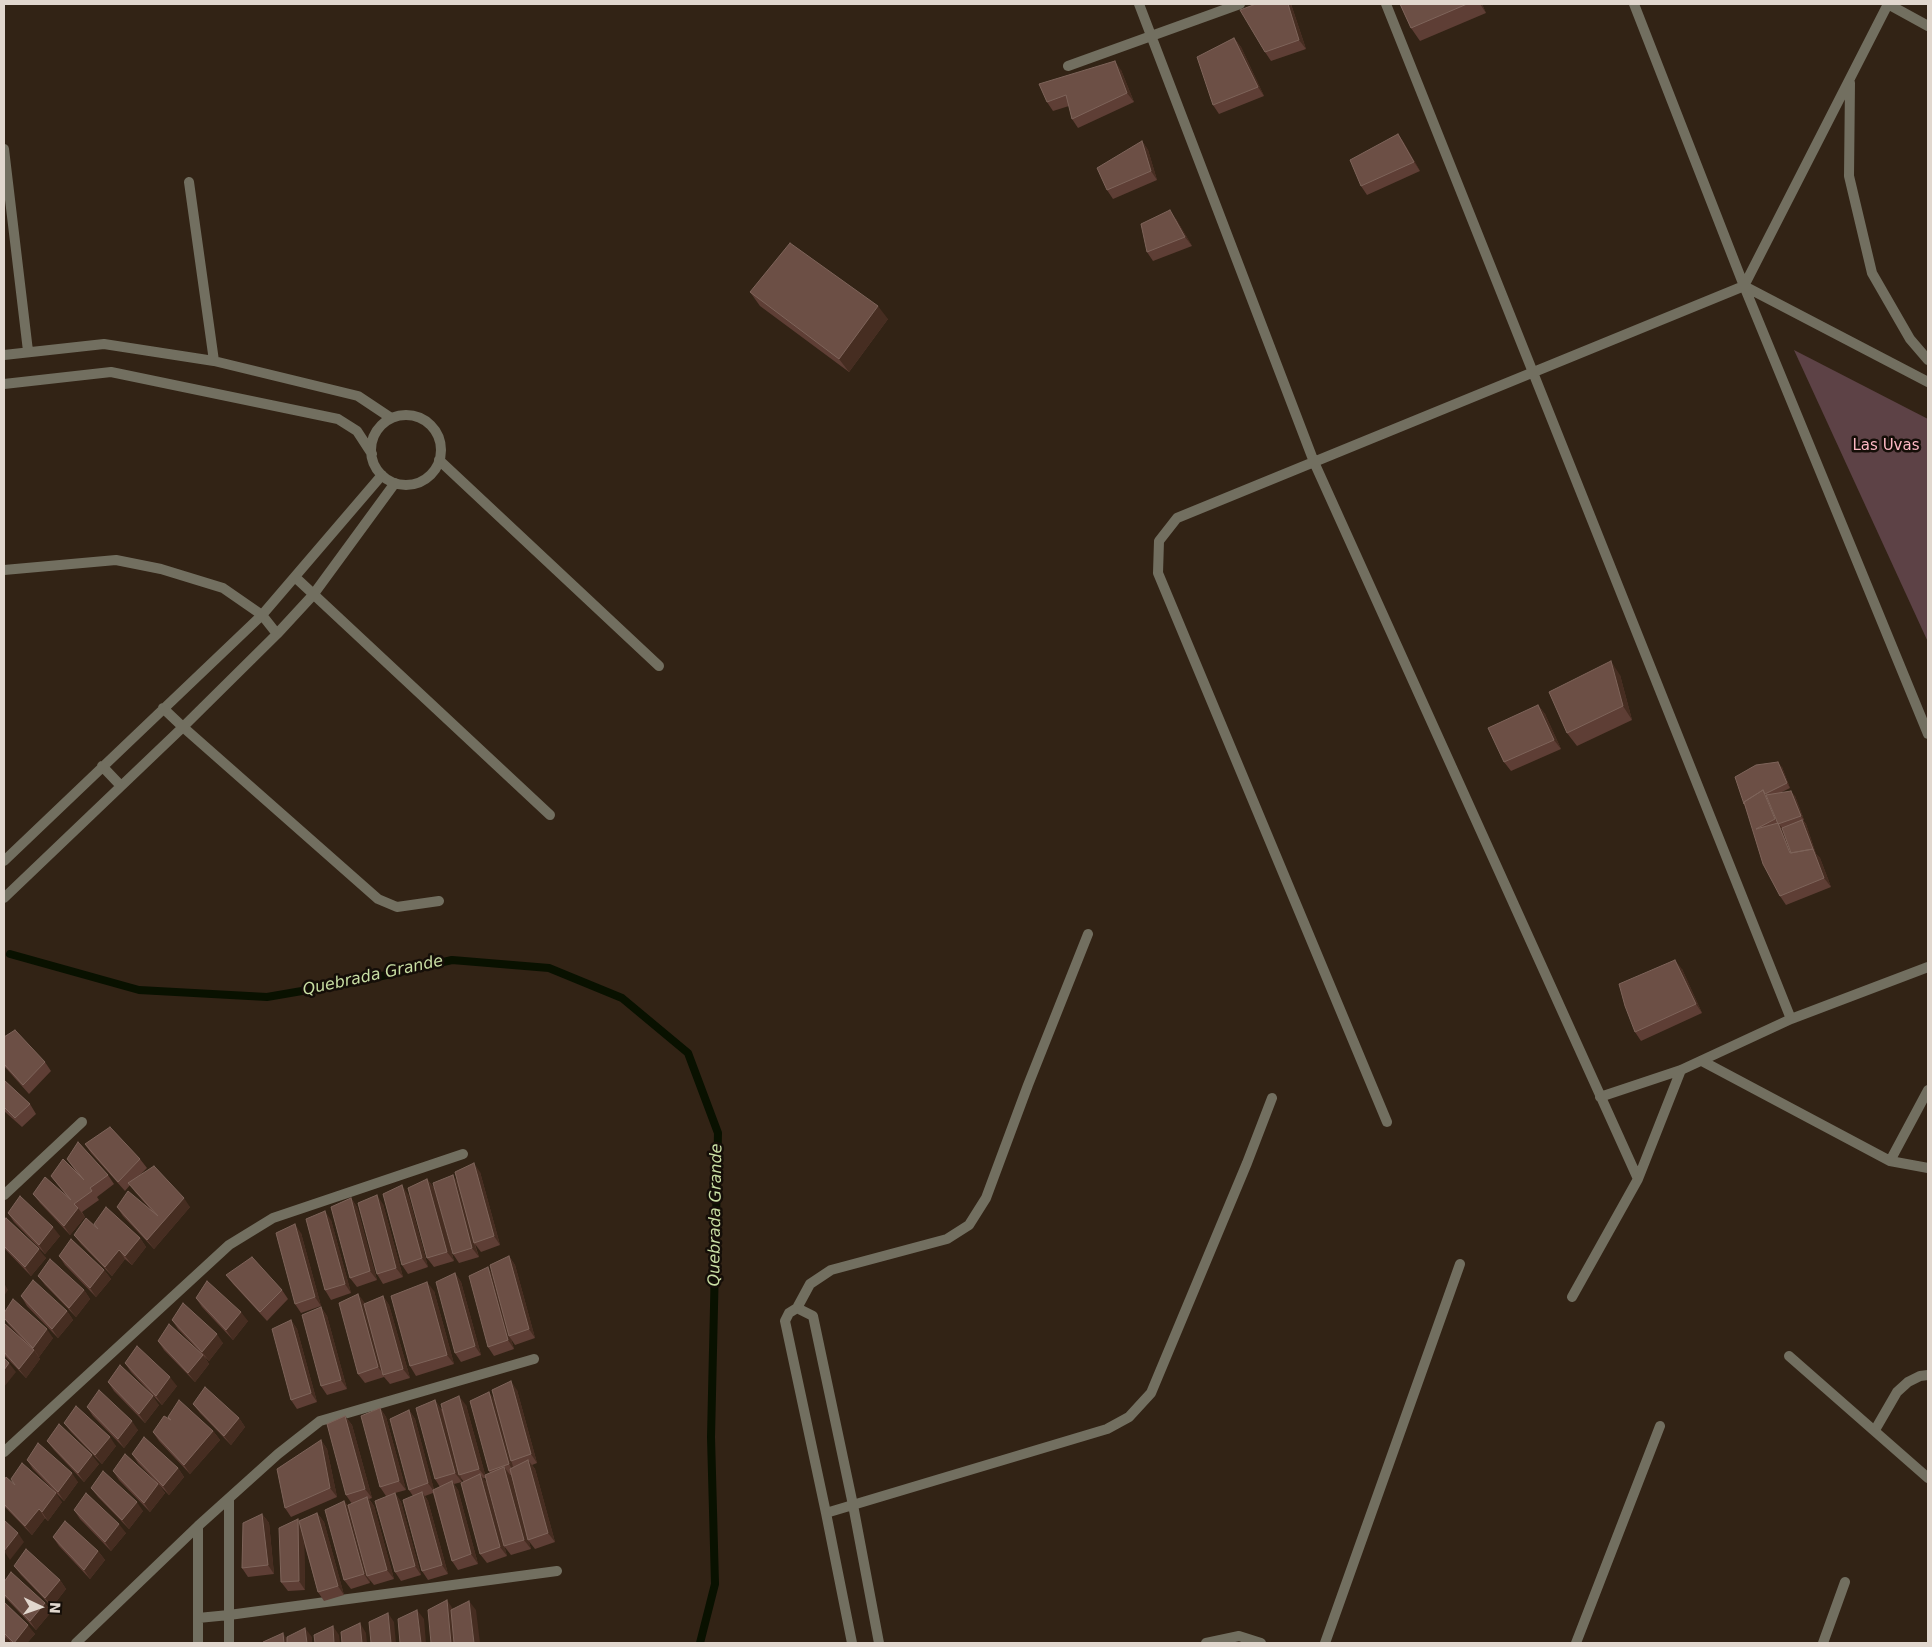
<!DOCTYPE html>
<html>
<head>
<meta charset="utf-8">
<style>
	body { margin:0 }
	#map { position:relative; width:1932px; height:1647px; overflow:hidden; background:#322315; font-family:"DejaVu Sans",sans-serif }
	canvas { display:block }
	.frame { position:absolute; inset:0; border:5px solid #e1d7ce; pointer-events:none }
	.north { position:absolute; left:15px; top:1582px; width:50px; height:50px; -webkit-text-stroke:4px #150e08; paint-order:stroke; rotate:93deg; font-size:14px; font-weight:700; line-height:20px; text-align:center; color:#e1d7ce }
	.north::after { content:''; display:block; margin:auto; width:18px; height:22px; background:#e1d7ce; clip-path:polygon(50% 0,100% 100%,50% 72%,0 100%) }
</style>
</head>
<body>
<div id="map">
<canvas width="1932" height="1647"></canvas>
<div class="frame"></div>
<div class="north">N</div>
</div>
<script>
const context = document.querySelector('canvas').getContext('2d');
context.lineJoin = 'round';
function fill(path, color) { context.fillStyle = color; context.fill(path, 'evenodd'); }
const poly = rows => new Path2D(rows.map(r => 'M' + r).join(''));
function trace(path, color, width, dash) { context.strokeStyle = color; context.lineWidth = width; context.lineCap = dash ? 'butt' : 'round'; context.setLineDash(dash || []); context.stroke(path); }
function drawText(font, color, halo, rows, align = 'center') {
  context.font = font + ' "DejaVu Sans",sans-serif'; context.lineWidth = 5; context.setLineDash([]); context.textBaseline = 'middle'; context.strokeStyle = halo; context.fillStyle = color; for (const [text, x, y, turn = 0] of rows) {
    context.save(); context.translate(x, y); context.rotate((+turn || 0) * Math.PI / 180); context.textAlign = isNaN(turn) ? turn : align; if (halo) context.strokeText(text, 0, 0); context.fillText(text, 0, 0); context.restore();
  }
}
const green = poly([
	[1794,350,1928,419,1928,642]
]);
const stream = poly([
	[10,954,139,990,267,997,360,981,452,960,549,968,622,998,688,1053,718,1133,711,1437,715,1584,700,1643]
]);
const minor = poly([
	[1139,4,1314,462,1638,1179],
	[1386,4,1791,1019],
	[1634,4,1744,286,1928,734],
	[1888,4,1928,26],
	[1068,66,1240,4],
	[1850,83,1849,176,1872,273,1910,339,1928,360],
	[4,149,28,351],
	[189,182,214,361],
	[1744,286,1928,382],
	[4,355,104,344,214,361,358,396,391,418],
	[4,384,111,372,338,419,357,431,372,454],
	'371 450a35 35 0 1 1 70 0a35 35 0 1 1-70 0Z',
	[439,460,659,666],
	[4,570,116,560,161,569,223,588,262,615,277,634],
	[295,577,550,815],
	[163,708,183,727,378,899,397,907,439,901],
	[102,766,121,786],
	[4,861,262,615,382,475],
	[4,898,183,727,277,634,313,595,395,483],
	[1702,1061,1890,1161,1928,1168],
	[1600,1097,1681,1070,1791,1019,1928,967],
	[1387,1122,1158,573,1159,541,1177,518,1744,286,1888,4],
	[1890,1161,1928,1090],
	[4,1195,82,1122],
	[1572,1297,1638,1179,1681,1070],
	[797,1308,813,1316,853,1505,879,1643],
	[1789,1356,1928,1478],
	[1875,1430,1897,1392,1908,1382,1920,1376,1928,1375],
	[4,1452,229,1245,273,1218,463,1154],
	[826,1513,1107,1429,1129,1417,1151,1393,1247,1163,1272,1098],
	[198,1618,229,1615,557,1571],
	[76,1643,198,1526,278,1454,320,1421,534,1359],
	[198,1643,198,1526],
	[229,1643,229,1500],
	[852,1643,826,1513,785,1321,789,1313,797,1308,810,1284,831,1270,947,1239,969,1225,986,1198,1028,1085,1088,934],
	[1206,1643,1239,1636,1261,1643],
	[1325,1643,1460,1264],
	[1576,1643,1660,1426],
	[1823,1643,1845,1582]
]);
const wall = poly([
	[1256,4,1291,4,1306,49,1271,61,1265,52],
	[1400,4,1482,4,1486,13,1420,41,1411,28],
	[1234,38,1241,47,1264,96,1219,114,1213,105],
	[1121,70,1134,102,1078,128,1072,119,1069,106,1053,111,1047,102],
	[1398,134,1404,143,1420,171,1367,195,1361,186],
	[1142,141,1148,150,1157,180,1113,199,1107,190],
	[1176,219,1192,246,1153,261,1147,252],
	[750,292,888,319,849,372,760,306],
	[1620,675,1632,720,1577,746,1567,733],
	[1538,705,1545,714,1561,749,1511,771,1504,762],
	[1782,767,1790,788,1780,793,1795,796,1804,820,1803,820,1806,824,1816,854,1820,858,1831,887,1786,905,1780,896,1744,804],
	[1682,969,1702,1013,1641,1041,1635,1032],
	[4,1037,45,1062,51,1071,29,1094,4,1066],
	[4,1080,30,1104,36,1114,22,1127,4,1111],
	[85,1144,140,1159,147,1168,138,1177,190,1207,154,1249,123,1216,117,1207,150,1209,135,1192,130,1185,125,1191,91,1153],
	[67,1159,108,1175,114,1184,97,1197,99,1200,82,1212,85,1217,70,1235,40,1203,33,1194,67,1197,51,1176,76,1172],
	[480,1172,500,1245,481,1252,475,1244,479,1257,459,1263,453,1254,458,1182],
	[427,1179,434,1188,454,1261,434,1267,427,1258],
	[408,1194,428,1267,408,1274,402,1265],
	[351,1198,357,1207,377,1280,357,1287,350,1278],
	[383,1204,403,1277,383,1284,377,1274],
	[8,1213,60,1236,45,1254,14,1222],
	[331,1220,351,1293,331,1300,325,1290],
	[4,1221,46,1258,31,1276,4,1248],
	[301,1233,321,1306,301,1313,295,1304],
	[74,1235,140,1238,146,1247,132,1265,125,1259,112,1276,81,1244],
	[59,1256,104,1270,111,1279,96,1297,65,1265],
	[509,1256,515,1265,535,1338,515,1345,511,1339,514,1349,494,1356,488,1347,492,1274],
	[455,1273,461,1282,481,1355,461,1362,455,1353],
	[226,1275,282,1290,288,1299,267,1321,233,1284],
	[38,1276,84,1290,90,1299,76,1317,45,1285],
	[434,1291,454,1364,416,1376,410,1366],
	[21,1296,67,1311,73,1320,58,1338,27,1306],
	[383,1296,389,1305,410,1378,390,1384,384,1377,365,1383,358,1374,365,1304],
	[196,1298,248,1321,233,1340,202,1307],
	[321,1307,327,1316,347,1389,327,1395,321,1386],
	[4,1313,53,1338,39,1357,38,1356,40,1359,26,1378,4,1355,4,1323,24,1341,8,1324,4,1318],
	[172,1320,223,1343,209,1361,204,1356,209,1364,195,1382,164,1350,158,1341,201,1353,178,1329],
	[291,1320,297,1329,317,1402,297,1409,291,1400],
	[125,1363,177,1386,162,1405,131,1372],
	[108,1382,159,1405,145,1423,114,1391],
	[517,1390,537,1463,532,1465,535,1469,555,1542,535,1549,528,1540,511,1475,510,1475,531,1549,511,1555,504,1546,490,1473,489,1471,489,1392,495,1401],
	[435,1400,441,1409,466,1405,486,1478,483,1478,487,1483,507,1556,487,1563,480,1554,464,1482,460,1477,462,1482,454,1484,458,1490,478,1564,458,1570,452,1561,433,1493,425,1496,428,1501,448,1574,428,1580,422,1571,413,1496,409,1490,409,1410,415,1419,434,1490,440,1487,435,1479],
	[193,1404,239,1418,245,1427,231,1445,200,1413],
	[87,1407,138,1430,124,1448,93,1416],
	[380,1408,386,1417,406,1490,395,1493,401,1502,421,1575,401,1581,395,1572,386,1496,380,1487],
	[345,1416,352,1425,372,1498,369,1499,374,1506,394,1579,374,1585,369,1579,370,1583,351,1589,344,1580,344,1501,349,1507,352,1504,346,1495],
	[169,1419,213,1431,220,1440,190,1474,159,1441,153,1432],
	[64,1423,116,1446,102,1464,71,1432],
	[321,1440,327,1449,337,1497,291,1517,285,1508],
	[47,1441,99,1464,84,1482,54,1450],
	[132,1454,178,1468,184,1477,169,1495,138,1463],
	[27,1460,78,1482,64,1501,33,1469],
	[113,1471,158,1484,165,1493,150,1512,119,1480],
	[4,1481,14,1484,62,1502,48,1521,45,1518,32,1535,4,1506],
	[91,1488,143,1511,129,1529,98,1497],
	[74,1510,126,1533,111,1551,80,1519],
	[317,1513,324,1522,344,1595,324,1601,318,1592,304,1543,305,1590,288,1591,281,1582,298,1519,299,1521],
	[262,1514,269,1523,274,1574,248,1577,242,1568],
	[53,1537,98,1551,105,1560,90,1579,59,1546],
	[14,1566,60,1580,66,1589,52,1607,21,1575],
	[4,1582,45,1603,51,1612,36,1630,4,1596],
	[4,1602,35,1634,27,1643,11,1643,8,1639,4,1643]
]);
const shadedWall = poly([
	[1288,4,1291,4,1306,49,1299,40],
	[1480,4,1482,4,1486,13],
	[1234,38,1241,47,1264,96,1258,87],
	[1115,61,1121,70,1134,102,1127,93],
	[1398,134,1404,143,1420,171,1414,162],
	[1142,141,1148,150,1157,180,1151,171],
	[1170,210,1176,219,1192,246,1185,237],
	[878,306,888,319,849,372,839,359],
	[1611,661,1620,675,1632,720,1623,706],
	[1538,705,1545,714,1561,749,1554,740],
	[1778,762,1782,767,1790,788,1787,783],
	[1763,790,1769,800,1779,824,1785,832,1794,857,1790,853,1779,824,1775,819],
	[1791,791,1795,796,1804,820,1801,816],
	[1802,820,1806,824,1816,854,1820,858,1831,887,1824,878],
	[1675,960,1682,969,1702,1013,1696,1004],
	[474,1163,480,1172,500,1245,494,1236],
	[453,1175,459,1184,474,1243,479,1257,472,1248],
	[427,1179,434,1188,454,1261,447,1252],
	[402,1185,408,1194,428,1267,422,1258],
	[377,1195,383,1204,403,1277,396,1268],
	[184,1198,190,1207,154,1249,147,1240],
	[351,1198,357,1207,377,1280,370,1271],
	[78,1208,85,1217,70,1235,64,1226],
	[325,1211,331,1220,351,1293,345,1284],
	[295,1224,301,1233,321,1306,315,1297],
	[53,1227,60,1236,45,1254,39,1245],
	[140,1238,146,1247,132,1265,125,1256],
	[39,1249,46,1258,31,1276,25,1267],
	[119,1250,125,1259,112,1276,105,1267],
	[509,1256,515,1265,535,1338,529,1329],
	[488,1267,494,1276,509,1336,511,1339,514,1349,508,1340],
	[104,1270,111,1279,96,1297,90,1288],
	[455,1273,461,1282,481,1355,475,1346],
	[427,1282,434,1291,454,1364,447,1355],
	[4,1283,8,1290,4,1296],
	[84,1290,90,1299,76,1317,69,1308],
	[358,1294,365,1303,385,1376,378,1367],
	[383,1296,389,1305,410,1378,403,1369],
	[321,1307,327,1316,347,1389,341,1380],
	[67,1311,73,1320,58,1338,52,1329],
	[241,1312,248,1321,233,1340,226,1330],
	[291,1320,297,1329,317,1402,311,1393],
	[47,1329,53,1338,39,1357,33,1348],
	[217,1334,223,1343,209,1361,202,1352],
	[34,1350,40,1359,26,1378,19,1369],
	[203,1355,209,1364,195,1382,188,1373],
	[9,1363,16,1372,4,1387,4,1370],
	[170,1377,177,1386,162,1405,156,1396],
	[511,1381,517,1390,537,1463,531,1454],
	[489,1392,495,1401,515,1474,509,1464],
	[153,1396,159,1405,145,1423,139,1414],
	[459,1396,466,1405,486,1478,479,1469],
	[435,1400,441,1409,462,1482,455,1473],
	[380,1408,386,1417,406,1490,399,1481],
	[409,1410,415,1419,435,1493,428,1483],
	[345,1416,352,1425,372,1498,365,1489],
	[239,1418,245,1427,231,1445,224,1436],
	[132,1421,138,1430,124,1448,118,1439],
	[213,1431,220,1440,190,1474,184,1465],
	[110,1437,116,1446,102,1464,95,1455],
	[321,1440,327,1449,337,1497,330,1488],
	[92,1455,99,1464,84,1482,78,1473],
	[528,1460,535,1469,555,1542,548,1533],
	[504,1467,511,1476,531,1549,524,1540],
	[178,1468,184,1477,169,1495,163,1486],
	[72,1473,78,1482,64,1501,58,1492],
	[480,1474,487,1483,507,1556,500,1547],
	[452,1481,458,1490,478,1564,471,1554],
	[158,1484,165,1493,150,1512,144,1503],
	[422,1492,428,1501,448,1574,442,1565],
	[56,1493,62,1502,48,1521,42,1512],
	[395,1493,401,1502,421,1575,415,1566],
	[367,1497,374,1506,394,1579,387,1570],
	[344,1501,351,1510,367,1576,369,1579,370,1583,364,1574],
	[137,1502,143,1511,129,1529,122,1520],
	[39,1509,45,1518,32,1535,25,1526],
	[317,1513,324,1522,344,1595,338,1586],
	[262,1514,269,1523,274,1574,268,1565],
	[298,1519,304,1528,305,1590,299,1581],
	[119,1524,126,1533,111,1551,105,1542],
	[18,1533,24,1542,10,1560,4,1551],
	[98,1551,105,1560,90,1579,84,1570],
	[60,1580,66,1589,52,1607,45,1598],
	[447,1600,453,1609,457,1643,451,1643],
	[469,1601,476,1610,480,1643,474,1643],
	[45,1603,51,1612,36,1630,30,1621],
	[417,1610,424,1619,426,1643,421,1643],
	[388,1613,394,1622,396,1643,391,1643],
	[360,1623,366,1633,367,1643,362,1643],
	[28,1625,35,1634,27,1643,14,1643],
	[333,1626,339,1635,340,1643,334,1643],
	[305,1628,312,1637,312,1643,307,1643],
	[283,1633,289,1642,289,1643,284,1643],
	[6,1637,10,1643,4,1643,4,1640]
]);
const building = poly([
	[1256,4,1288,4,1299,40,1265,52,1240,10,1256,4],
	[1400,4,1467,4,1411,28,1400,4],
	[1234,38,1258,87,1213,105,1197,57,1234,38],
	[1115,61,1127,93,1072,119,1066,95,1047,102,1039,84,1115,61],
	[1398,134,1414,162,1361,186,1350,160,1398,134],
	[1142,141,1151,171,1107,190,1097,168,1142,141],
	[1170,210,1185,237,1147,252,1141,224,1170,210],
	[790,243,878,306,839,359,750,292,790,243],
	[1611,661,1623,706,1567,733,1549,692,1611,661],
	[1538,705,1554,740,1504,762,1488,728,1538,705],
	[1778,762,1787,783,1765,794,1763,790,1744,802,1744,804,1735,777,1756,765,1778,762],
	[1763,790,1775,819,1756,829,1778,823,1790,853,1813,849,1824,878,1780,896,1763,864,1744,802,1763,790],
	[1791,791,1801,816,1778,824,1766,795,1791,791],
	[1802,820,1813,849,1791,853,1782,828,1802,820],
	[1675,960,1696,1004,1635,1032,1625,1006,1619,984,1675,960],
	[15,1030,45,1062,23,1085,4,1064,4,1037,15,1030],
	[4,1080,30,1104,15,1118,4,1107,4,1080],
	[110,1127,140,1159,118,1182,85,1144,110,1127],
	[78,1142,108,1175,90,1188,92,1191,74,1204,78,1208,64,1226,33,1194,45,1177,71,1200,51,1176,63,1159,84,1180,67,1159,78,1142],
	[474,1163,494,1236,474,1243,455,1172,474,1163],
	[154,1166,184,1198,147,1240,117,1207,128,1191,158,1216,128,1183,154,1166],
	[453,1175,472,1248,453,1254,433,1183,453,1175],
	[427,1179,447,1252,427,1258,408,1188,427,1179],
	[402,1185,422,1258,402,1265,383,1194,402,1185],
	[377,1195,396,1268,377,1274,358,1203,377,1195],
	[20,1196,53,1227,39,1245,8,1213,20,1196],
	[351,1198,370,1271,350,1278,331,1207,351,1198],
	[106,1207,140,1238,125,1256,119,1250,105,1267,74,1235,86,1218,98,1229,94,1224,106,1207],
	[325,1211,345,1284,325,1290,306,1219,325,1211],
	[6,1218,39,1249,25,1267,4,1246,4,1221,6,1218],
	[295,1224,315,1297,295,1304,276,1233,295,1224],
	[71,1239,104,1270,90,1288,59,1256,71,1239],
	[509,1256,529,1329,509,1336,490,1265,509,1256],
	[252,1257,282,1290,260,1312,226,1275,252,1257],
	[50,1259,84,1290,69,1308,38,1276,50,1259],
	[488,1267,508,1340,488,1347,469,1276,488,1267],
	[455,1273,475,1346,455,1353,436,1282,455,1273],
	[33,1280,67,1311,52,1329,21,1296,33,1280],
	[207,1281,241,1312,226,1330,196,1298,207,1281],
	[427,1282,447,1355,410,1366,391,1296,427,1282],
	[358,1294,378,1367,358,1374,339,1303,358,1294],
	[383,1296,403,1369,383,1375,364,1304,383,1296],
	[13,1299,47,1329,33,1348,4,1318,4,1313,13,1299],
	[183,1303,217,1334,202,1352,172,1320,183,1303],
	[321,1307,341,1380,321,1386,302,1315,321,1307],
	[291,1320,311,1393,291,1400,272,1329,291,1320],
	[4,1323,34,1350,19,1369,4,1352,4,1323],
	[169,1324,203,1355,188,1373,158,1341,169,1324],
	[137,1346,170,1377,156,1396,125,1363,137,1346],
	[4,1358,9,1363,4,1370,4,1358],
	[120,1365,153,1396,139,1414,108,1382,120,1365],
	[511,1381,531,1454,511,1461,492,1390,511,1381],
	[205,1387,239,1418,224,1436,193,1404,205,1387],
	[99,1390,132,1421,118,1439,87,1407,99,1390],
	[489,1392,509,1464,489,1471,470,1401,489,1392],
	[459,1396,479,1469,459,1475,441,1404,459,1396],
	[179,1400,213,1431,184,1465,153,1432,164,1416,171,1420,168,1417,179,1400],
	[435,1400,455,1473,435,1479,416,1408,435,1400],
	[76,1406,110,1437,95,1455,64,1423,76,1406],
	[380,1408,399,1481,380,1487,361,1416,380,1408],
	[409,1410,428,1483,409,1490,390,1419,409,1410],
	[345,1416,365,1489,346,1495,327,1424,345,1416],
	[59,1424,92,1455,78,1473,47,1441,59,1424],
	[144,1437,178,1468,163,1486,132,1454,144,1437],
	[321,1440,330,1488,285,1508,277,1469,321,1440],
	[38,1443,72,1473,58,1492,27,1460,38,1443],
	[125,1454,158,1484,144,1503,113,1471,125,1454],
	[528,1460,548,1533,528,1540,510,1469,528,1460],
	[22,1463,56,1493,42,1512,39,1509,25,1526,4,1504,4,1481,6,1477,15,1485,11,1479,22,1463],
	[504,1467,524,1540,504,1546,485,1475,504,1467],
	[103,1471,137,1502,122,1520,91,1488,103,1471],
	[480,1474,500,1547,480,1554,461,1483,480,1474],
	[452,1481,471,1554,452,1561,433,1490,452,1481],
	[422,1492,442,1565,422,1571,403,1500,422,1492],
	[86,1493,119,1524,105,1542,74,1510,86,1493],
	[395,1493,415,1566,395,1572,375,1501,395,1493],
	[367,1497,387,1570,367,1576,348,1505,367,1497],
	[344,1501,364,1574,344,1580,325,1510,344,1501],
	[317,1513,338,1586,318,1592,299,1521,317,1513],
	[262,1514,268,1565,242,1568,243,1523,262,1514],
	[298,1519,299,1581,281,1582,279,1528,298,1519],
	[4,1520,18,1533,4,1551,4,1520],
	[65,1521,98,1551,84,1570,53,1537,65,1521],
	[26,1549,60,1580,45,1598,14,1566,26,1549],
	[11,1572,45,1603,30,1621,4,1594,4,1582,11,1572],
	[447,1600,451,1643,431,1643,428,1610,447,1600],
	[469,1601,474,1643,454,1643,451,1610,469,1601],
	[4,1602,28,1625,14,1643,4,1633,4,1602],
	[417,1610,421,1643,400,1643,398,1619,417,1610],
	[388,1613,391,1643,371,1643,369,1622,388,1613],
	[360,1623,362,1643,342,1643,341,1632,360,1623],
	[333,1626,334,1643,315,1643,314,1635,333,1626],
	[305,1628,307,1643,287,1643,287,1637,305,1628],
	[283,1633,284,1643,264,1643,263,1642,283,1633]
]);
const parkNames = [
	["Las Uvas",1886,446]
];
const waterNames = [
	["Quebrada Grande",373,976,-12],
	["Quebrada Grande",716,1215,-89]
];
fill(green, '#5d4246');
trace(stream, '#091100', 8);
trace(minor, '#726f60', 10);
fill(wall, '#5e3e35');
fill(shadedWall, '#462d21');
fill(building, '#6c4f45');
trace(building, '#7e645a', 1);
drawText('15px', '#fdb8c3', '#150e08', parkNames);
drawText('italic 16px', '#c9dfa4', '#150e08', waterNames);
</script>
</body>
</html>
